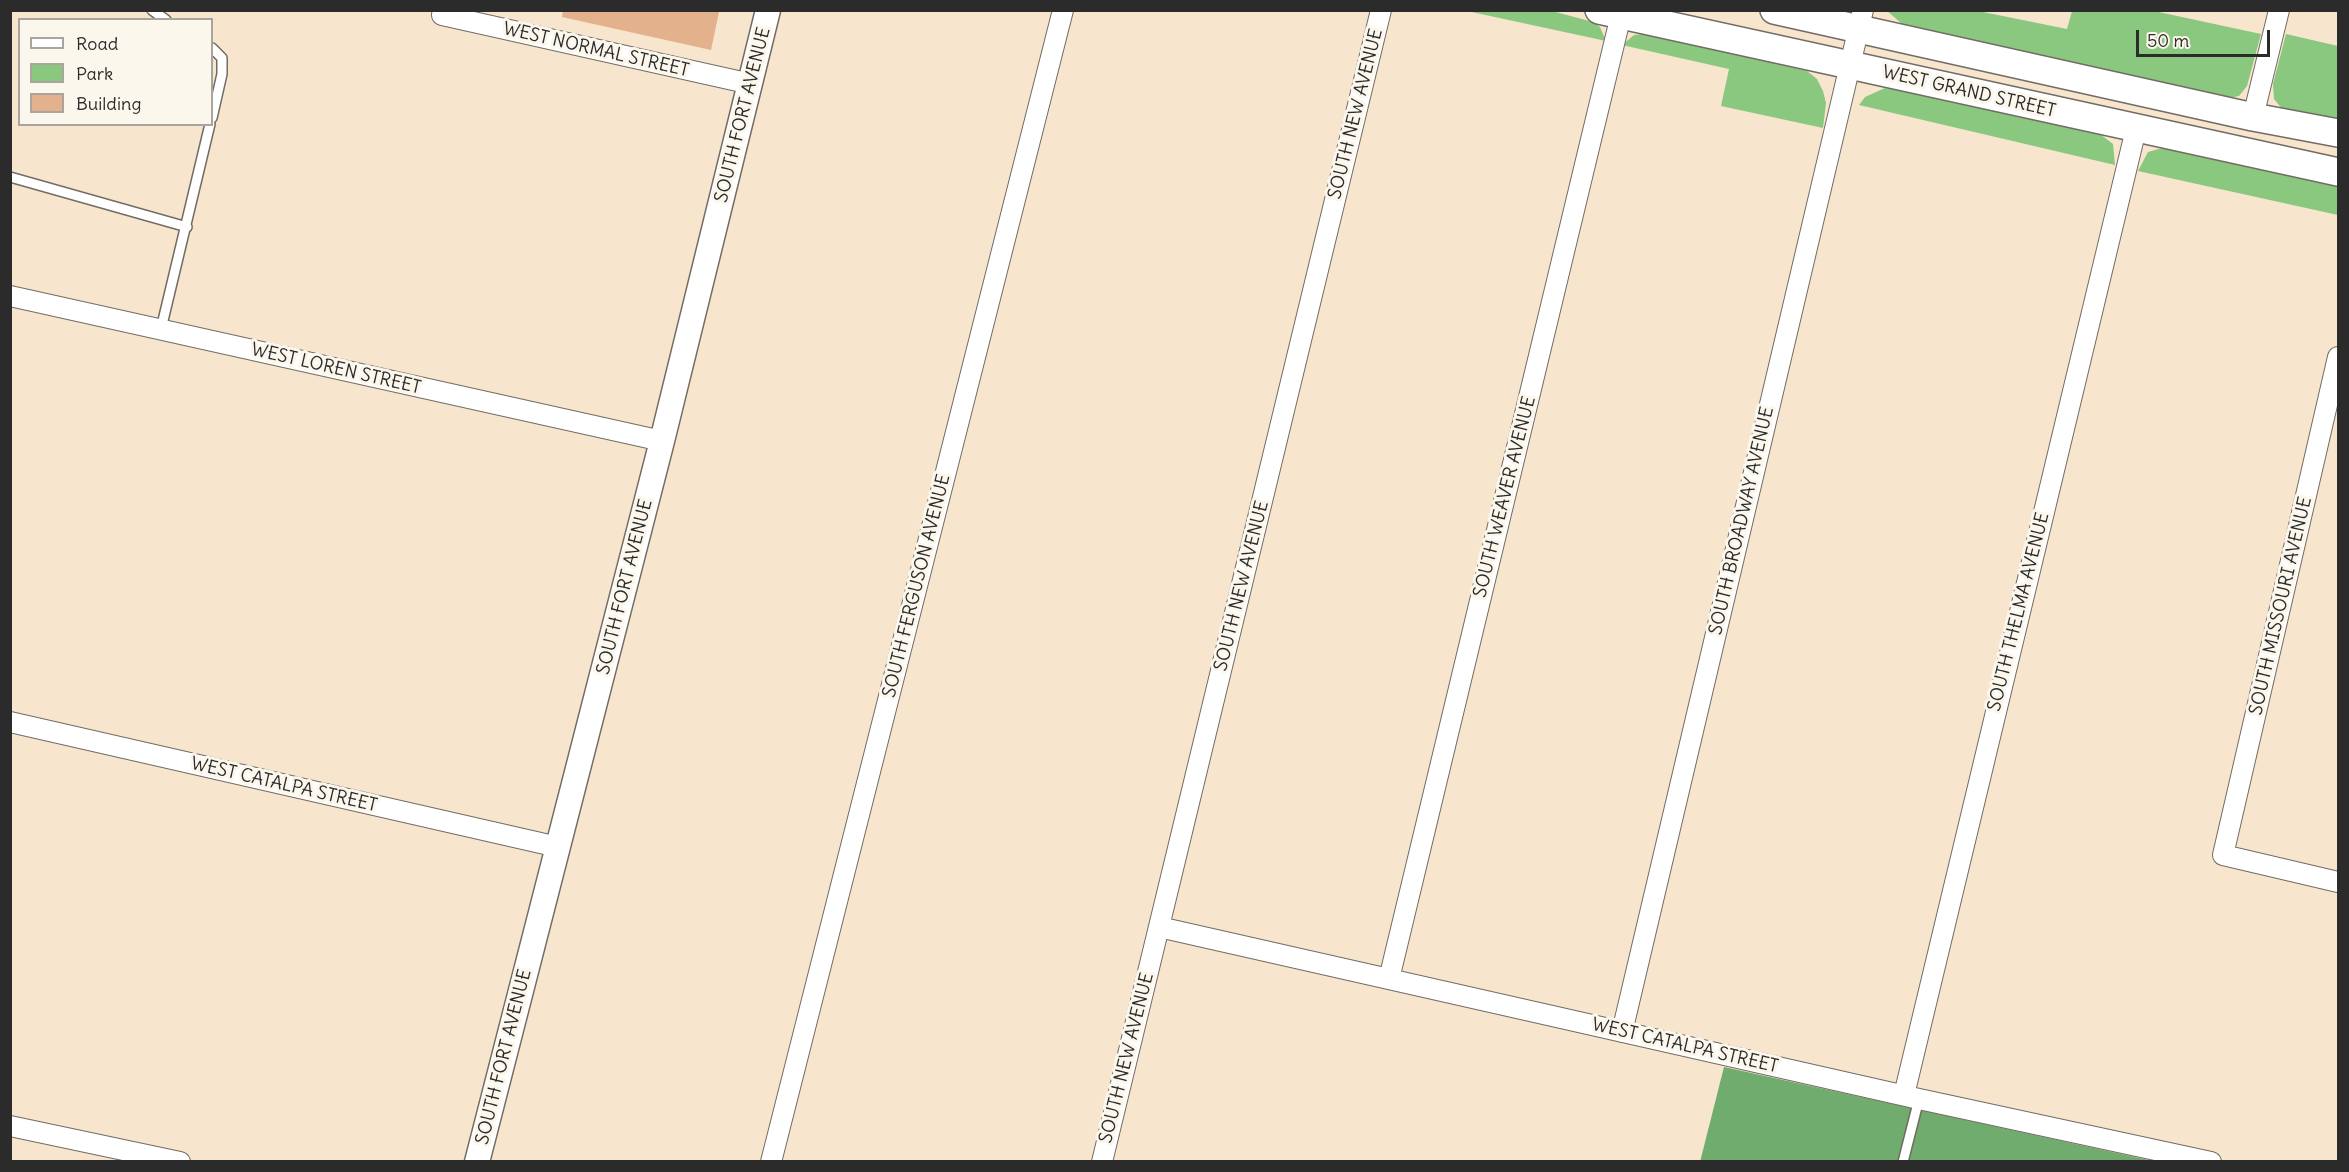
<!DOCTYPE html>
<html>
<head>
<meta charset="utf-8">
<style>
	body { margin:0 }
	#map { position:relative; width:2349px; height:1172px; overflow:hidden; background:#f7e5ce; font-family:Delius,sans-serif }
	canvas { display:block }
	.frame { position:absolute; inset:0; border:12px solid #2b2b2b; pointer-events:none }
	.legend { position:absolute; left:18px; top:18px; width:195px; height:108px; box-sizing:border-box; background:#fbf7ec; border:2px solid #a8a59f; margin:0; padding:8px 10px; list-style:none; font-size:18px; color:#2b2b2b }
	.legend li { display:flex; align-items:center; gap:12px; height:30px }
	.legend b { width:30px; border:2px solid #a8a59f }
	.scale { position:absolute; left:2136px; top:30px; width:134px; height:27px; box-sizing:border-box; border:3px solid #2b2b2b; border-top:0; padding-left:8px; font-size:18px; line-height:21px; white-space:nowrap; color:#2b2b2b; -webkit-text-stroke:4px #fbf7ec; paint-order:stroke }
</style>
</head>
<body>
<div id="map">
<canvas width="2349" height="1172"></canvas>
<div class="frame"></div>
<ul class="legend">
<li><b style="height:8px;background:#fff"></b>Road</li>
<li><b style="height:16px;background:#8ac87f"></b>Park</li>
<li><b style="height:16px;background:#e3b18c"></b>Building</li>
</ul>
<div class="scale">50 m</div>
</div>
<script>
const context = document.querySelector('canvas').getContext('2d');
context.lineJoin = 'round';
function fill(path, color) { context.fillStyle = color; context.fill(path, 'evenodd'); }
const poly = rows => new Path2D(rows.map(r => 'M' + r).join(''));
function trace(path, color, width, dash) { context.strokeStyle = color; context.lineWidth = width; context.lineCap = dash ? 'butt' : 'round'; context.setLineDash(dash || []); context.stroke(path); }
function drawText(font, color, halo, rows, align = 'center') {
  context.font = font + ' Delius,sans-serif'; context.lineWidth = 6; context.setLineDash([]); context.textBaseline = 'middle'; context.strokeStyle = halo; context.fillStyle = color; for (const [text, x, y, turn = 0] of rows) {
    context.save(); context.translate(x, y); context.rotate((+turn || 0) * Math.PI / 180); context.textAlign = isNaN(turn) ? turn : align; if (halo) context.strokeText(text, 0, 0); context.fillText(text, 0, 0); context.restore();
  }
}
const green = poly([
	[1467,11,1552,11,1593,22,1600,27,1606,41],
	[1887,11,1978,11,2067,29,2072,11,2154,11,2261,34,2247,86,2239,96,2229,98,1908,29],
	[1652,33,1807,71,1817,79,1823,91,1826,103,1823,128,1721,106,1729,69,1622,45,1634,35],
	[2286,34,2338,46,2338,122,2283,110,2274,99,2273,84],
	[1885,88,1930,95,2100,134,2113,144,2115,165,1859,105,1865,97],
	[2162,148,2338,183,2338,215,2138,171,2148,152]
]);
const forest = poly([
	[1724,1067,2153,1161,1700,1162]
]);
const building = poly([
	[563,10,712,10,719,12,711,50,562,17]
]);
const service = poly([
	[152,10,166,20],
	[212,48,222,58,222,74,212,118],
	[10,177,187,227],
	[161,329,210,124],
	[1903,1162,1919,1099]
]);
const minor = poly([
	[443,10,442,15,751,84],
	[2253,117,2279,10],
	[10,296,662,441],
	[2338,357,2223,855,2338,882],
	[10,722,558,847],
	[1159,927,1919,1099,2211,1162],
	[1389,979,1621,15],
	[1622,1032,1863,10],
	[1904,1095,2136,129],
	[10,1126,180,1162],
	[771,1162,1063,10],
	[1102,1162,1381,10]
]);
const tertiary = poly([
	[477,1162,662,441,768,10]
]);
const secondary = poly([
	[1599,10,2338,172],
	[1774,10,2253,117,2338,133]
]);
const streetNames = [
	["WEST NORMAL STREET",596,50,13],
	["WEST GRAND STREET",1969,92,13],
	["SOUTH NEW AVENUE",1356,114,-76],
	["SOUTH FORT AVENUE",743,115,-76],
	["WEST LOREN STREET",336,369,13],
	["SOUTH WEAVER AVENUE",1505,497,-76],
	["SOUTH BROADWAY AVENUE",1742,521,-77],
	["SOUTH FERGUSON AVENUE",917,586,-76],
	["SOUTH NEW AVENUE",1242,586,-76],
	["SOUTH FORT AVENUE",625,587,-76],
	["SOUTH MISSOURI AVENUE",2281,606,-77],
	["SOUTH THELMA AVENUE",2019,612,-76],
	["WEST CATALPA STREET",284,785,13],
	["WEST CATALPA STREET",1685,1046,13],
	["SOUTH FORT AVENUE",504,1057,-76],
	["SOUTH NEW AVENUE",1127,1058,-76]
];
fill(green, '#8ac87f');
fill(forest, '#6fac6e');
fill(building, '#e3b18c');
trace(service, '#726c64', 12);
trace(minor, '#726c64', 22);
trace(tertiary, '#726c64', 27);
trace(secondary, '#726c64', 30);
trace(service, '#fff', 9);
trace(minor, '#fff', 20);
trace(tertiary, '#fff', 24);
trace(secondary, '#fff', 27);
drawText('18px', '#2b2b2b', '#fbf7ec', streetNames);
</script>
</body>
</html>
